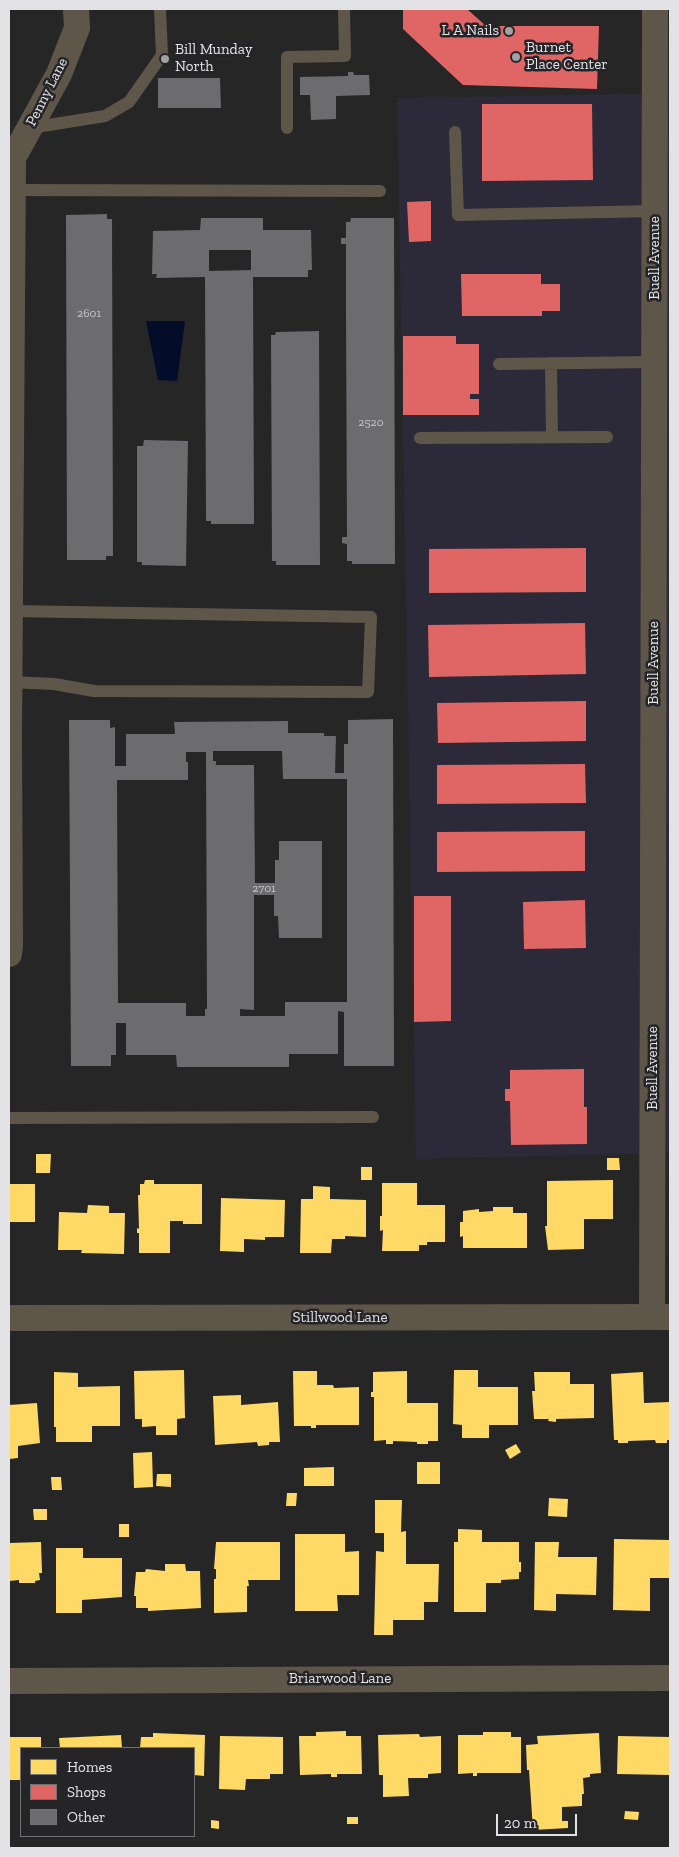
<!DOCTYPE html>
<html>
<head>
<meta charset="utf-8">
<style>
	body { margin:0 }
	#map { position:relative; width:679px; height:1857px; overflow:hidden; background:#262627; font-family:"Zilla Slab",serif }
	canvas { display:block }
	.frame { position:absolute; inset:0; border:10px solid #e3e2e5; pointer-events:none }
	.legend { position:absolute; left:20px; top:1747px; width:175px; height:90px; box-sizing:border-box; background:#252528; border:1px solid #717174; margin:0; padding:6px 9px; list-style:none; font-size:15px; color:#e3e2e5 }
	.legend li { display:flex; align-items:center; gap:10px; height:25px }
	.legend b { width:25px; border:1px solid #717174 }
	.scale { position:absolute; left:496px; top:1814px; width:81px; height:22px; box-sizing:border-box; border:2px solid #e3e2e5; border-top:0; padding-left:6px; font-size:15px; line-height:18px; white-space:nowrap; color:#e3e2e5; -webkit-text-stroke:4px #252528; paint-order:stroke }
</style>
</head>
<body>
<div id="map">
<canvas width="679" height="1857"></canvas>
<div class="frame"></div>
<ul class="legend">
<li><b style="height:14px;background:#ffd966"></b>Homes</li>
<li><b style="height:14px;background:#e06666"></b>Shops</li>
<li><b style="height:14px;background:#6c6b6d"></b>Other</li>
</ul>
<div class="scale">20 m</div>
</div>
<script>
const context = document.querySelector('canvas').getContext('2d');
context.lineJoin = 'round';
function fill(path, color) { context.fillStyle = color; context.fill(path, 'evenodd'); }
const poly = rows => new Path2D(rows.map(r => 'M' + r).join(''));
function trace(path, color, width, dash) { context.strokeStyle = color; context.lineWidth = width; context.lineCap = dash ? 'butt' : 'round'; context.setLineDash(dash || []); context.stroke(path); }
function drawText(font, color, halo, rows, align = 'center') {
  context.font = font + ' "Zilla Slab",serif'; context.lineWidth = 5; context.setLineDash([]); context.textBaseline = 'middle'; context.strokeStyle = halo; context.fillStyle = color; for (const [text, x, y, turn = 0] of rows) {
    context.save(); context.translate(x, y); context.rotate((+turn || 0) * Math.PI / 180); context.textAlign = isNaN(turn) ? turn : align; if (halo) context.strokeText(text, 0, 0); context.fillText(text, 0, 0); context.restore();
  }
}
const commercial = poly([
	[670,93,670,1153,416,1159,397,98]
]);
const water = poly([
	[146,321,185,321,177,381,158,380]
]);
const homes = poly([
	[36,1154,51,1154,50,1173,36,1173],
	[607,1158,619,1158,620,1170,607,1170],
	[361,1167,372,1167,372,1180,361,1180],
	[145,1180,154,1180,154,1184,202,1184,202,1224,183,1224,183,1221,170,1221,170,1253,139,1253,139,1233,137,1233,137,1228,139,1229,138,1195,140,1195,140,1184,144,1184],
	[613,1180,613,1219,584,1219,584,1249,548,1250,545,1226,547,1226,547,1181],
	[382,1183,417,1183,417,1205,445,1205,445,1242,427,1242,427,1245,419,1245,419,1251,382,1251,383,1230,380,1231,380,1216,382,1216],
	[9,1184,35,1184,35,1222,9,1222],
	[313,1186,330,1187,330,1199,366,1200,366,1237,345,1236,345,1239,332,1239,331,1253,300,1253,301,1199,313,1199],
	[221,1198,285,1200,284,1237,265,1237,265,1240,244,1239,244,1252,220,1251],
	[88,1205,109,1206,109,1213,125,1213,124,1254,81,1253,82,1250,58,1250,59,1212,87,1213],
	[493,1207,513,1207,513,1213,527,1213,527,1248,463,1248,463,1236,460,1237,460,1222,463,1222,463,1211,479,1209,479,1212,493,1211],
	[184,1370,185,1418,177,1419,177,1435,156,1435,156,1426,142,1427,142,1419,135,1419,134,1371],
	[454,1370,478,1370,478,1387,518,1387,518,1425,489,1425,489,1438,462,1438,462,1425,453,1424],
	[293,1371,317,1371,317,1385,333,1385,334,1388,359,1387,359,1425,316,1425,316,1428,311,1428,311,1426,294,1426],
	[407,1371,407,1403,438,1403,438,1441,428,1441,428,1444,417,1444,417,1442,393,1441,393,1444,386,1444,386,1440,374,1441,374,1397,371,1397,371,1392,373,1392,373,1372],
	[54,1372,78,1373,78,1387,120,1386,120,1426,92,1426,92,1442,56,1442,56,1427,54,1427],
	[534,1372,570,1372,570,1384,594,1384,594,1418,556,1419,556,1422,548,1421,549,1419,534,1419,532,1391,535,1391],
	[643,1372,644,1403,670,1402,670,1440,667,1440,667,1443,656,1443,655,1440,628,1441,628,1443,618,1443,618,1440,614,1440,611,1374],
	[241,1395,241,1405,278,1402,280,1442,269,1442,269,1445,258,1446,257,1442,215,1445,213,1396],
	[37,1403,40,1443,18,1446,18,1458,9,1459,9,1405],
	[516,1444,521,1452,510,1459,505,1450],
	[152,1452,153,1487,134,1488,133,1453],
	[417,1462,440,1462,440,1484,417,1484],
	[334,1467,334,1486,304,1486,304,1468],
	[157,1474,171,1474,171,1487,156,1486],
	[51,1477,61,1477,62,1490,52,1490],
	[287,1493,297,1493,296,1506,286,1506],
	[549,1498,568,1499,567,1517,548,1516],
	[375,1500,402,1500,401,1532,406,1531,406,1564,439,1564,438,1602,424,1602,424,1620,393,1620,393,1635,374,1635,376,1551,384,1552,384,1533,375,1533],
	[33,1509,47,1509,47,1520,34,1520],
	[119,1524,129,1524,129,1537,119,1537],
	[458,1529,482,1530,482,1542,519,1542,519,1562,521,1562,521,1572,519,1572,519,1579,501,1580,501,1583,486,1583,486,1612,454,1612,454,1542,458,1542],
	[295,1534,345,1534,345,1552,359,1551,359,1595,337,1595,338,1611,295,1611],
	[614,1539,670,1540,670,1578,650,1578,650,1611,613,1610],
	[41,1542,42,1573,39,1573,40,1580,35,1581,35,1583,19,1583,19,1580,9,1581,9,1543],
	[216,1542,280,1542,280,1580,248,1580,249,1586,247,1586,247,1612,214,1613,214,1579,216,1579,216,1569,214,1569],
	[535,1542,559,1542,558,1557,597,1557,596,1595,556,1594,556,1611,534,1610],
	[56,1548,83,1548,83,1558,122,1558,122,1597,82,1600,82,1613,56,1613],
	[165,1564,185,1564,186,1571,200,1571,201,1608,148,1611,148,1608,136,1608,136,1596,134,1596,136,1572,145,1572,146,1569,165,1571],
	[346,1731,346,1736,361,1736,362,1774,337,1774,337,1777,331,1777,331,1774,300,1775,299,1736,316,1736,316,1732],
	[483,1732,511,1732,511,1737,521,1737,521,1773,477,1773,477,1776,473,1776,473,1773,458,1774,458,1735,483,1735],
	[153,1733,205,1735,204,1776,194,1775,194,1748,140,1748,141,1737,153,1737],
	[599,1733,601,1773,590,1774,590,1777,583,1778,584,1794,582,1794,582,1806,562,1807,562,1821,568,1821,568,1828,533,1830,529,1770,527,1770,526,1745,538,1744,537,1736],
	[419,1734,420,1737,441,1736,441,1773,428,1774,428,1778,408,1778,409,1796,383,1797,383,1775,379,1775,378,1735],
	[121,1735,122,1748,60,1748,59,1738],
	[220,1736,283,1737,283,1774,270,1774,270,1779,246,1779,245,1790,219,1789],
	[618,1736,670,1737,670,1775,617,1774],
	[9,1737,41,1737,41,1748,21,1748,21,1780,9,1780],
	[625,1811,639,1812,638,1820,624,1819],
	[347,1817,358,1817,358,1824,347,1824],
	[211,1820,219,1821,219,1829,211,1828]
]);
const shops = poly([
	[403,9,467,9,486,26,599,26,597,89,463,85,403,29],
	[482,104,592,104,593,180,482,181],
	[431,201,431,241,409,242,407,202],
	[461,274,541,274,541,284,560,284,560,311,542,311,542,316,462,316],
	[403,336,456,336,456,344,479,344,479,394,470,394,470,399,479,399,479,415,403,415],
	[586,548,586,592,429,593,429,549],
	[585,623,586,674,429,677,428,625],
	[586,701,586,741,438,743,437,703],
	[585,764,586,803,437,804,437,765],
	[585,831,585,871,437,872,437,832],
	[414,896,451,896,451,1021,414,1022],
	[585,900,586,948,524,949,523,902],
	[584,1069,584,1107,587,1107,587,1144,511,1145,510,1101,505,1101,505,1089,510,1089,510,1070]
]);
const building = poly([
	[348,72,353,72,354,75,369,75,370,95,336,96,336,119,311,120,310,95,300,95,300,77,348,76],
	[158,78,220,78,221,108,158,108],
	[107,214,107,219,112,219,113,556,106,556,106,560,67,560,66,215],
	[201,218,263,218,263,230,311,230,312,270,308,270,308,277,253,277,254,524,211,524,211,521,206,521,205,277,156,278,157,274,152,274,153,231,200,230],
	[209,250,251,250,251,270,209,271],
	[351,218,394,218,395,564,352,564,352,561,347,561,347,544,342,543,342,537,347,537,346,310,346,244,341,244,341,238,346,238,346,222,350,222],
	[319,331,320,565,276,565,276,561,272,561,271,335,275,335,276,332],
	[144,440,188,441,186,566,142,565,142,562,137,562,137,446,143,446],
	[393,719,394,1066,344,1066,344,1012,338,1011,338,1054,289,1054,289,1067,177,1067,176,1055,126,1055,126,1023,116,1023,116,1055,111,1055,111,1066,71,1066,69,720,110,720,110,728,115,727,115,766,126,766,126,734,175,734,174,722,288,721,288,733,324,733,324,736,336,736,335,773,344,773,344,744,348,744,348,720],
	[213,751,282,751,283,779,347,779,347,1002,285,1002,285,1016,240,1016,240,1009,254,1010,254,895,274,895,274,916,278,916,279,938,322,938,322,841,279,841,279,860,275,860,275,883,255,883,254,765,216,765,216,761,213,761],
	[186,752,206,752,207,1009,205,1009,205,1016,186,1016,186,1003,118,1003,117,780,188,780,188,762,186,762]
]);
const lane = poly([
	[30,128,105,116,129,102,162,55,160,9],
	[287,128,287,57,345,56,344,9],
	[455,132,458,215,655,211],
	[10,190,380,191],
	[551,363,552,437],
	[499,364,654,362],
	[420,438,607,437],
	[10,682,54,684,94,691,368,692,371,617,10,611],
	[9,1118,373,1117]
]);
const street = poly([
	[9,954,10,945,9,737,13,158,59,74,77,28,76,9],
	[652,1317,655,9],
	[9,1318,670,1317],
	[9,1681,670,1678]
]);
const markers = [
	[509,31,5,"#a1a0a2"],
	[516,57,5,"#a1a0a2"],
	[165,59,5,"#a1a0a2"]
];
const numberNames = [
	["2601",89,314],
	["2520",371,423],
	["2701",264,889]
];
const poiNames = [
	["L A Nails",499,31,"right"],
	["Burnet",526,48],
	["Place Center",526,65],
	["Bill Munday",175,50],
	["North",175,67]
];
const streetNames = [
	["Penny Lane",47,92,-63],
	["Buell Avenue",655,258,-90],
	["Buell Avenue",654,663,-90],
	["Buell Avenue",653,1068,-90],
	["Stillwood Lane",340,1318],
	["Briarwood Lane",340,1679]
];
fill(commercial, '#2c2938');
fill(water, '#030c29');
fill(homes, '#ffd966');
fill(shops, '#e06666');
fill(building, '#6c6b6d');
trace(lane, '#5f564a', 12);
trace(street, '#5f564a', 26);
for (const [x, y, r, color] of markers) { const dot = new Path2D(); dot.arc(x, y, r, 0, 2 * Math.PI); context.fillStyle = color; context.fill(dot); trace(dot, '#252528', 2); }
drawText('12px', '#c5c4c7', null, numberNames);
drawText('15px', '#e3e2e5', '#252528', poiNames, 'left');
drawText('15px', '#e3e2e5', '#252528', streetNames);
</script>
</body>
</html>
